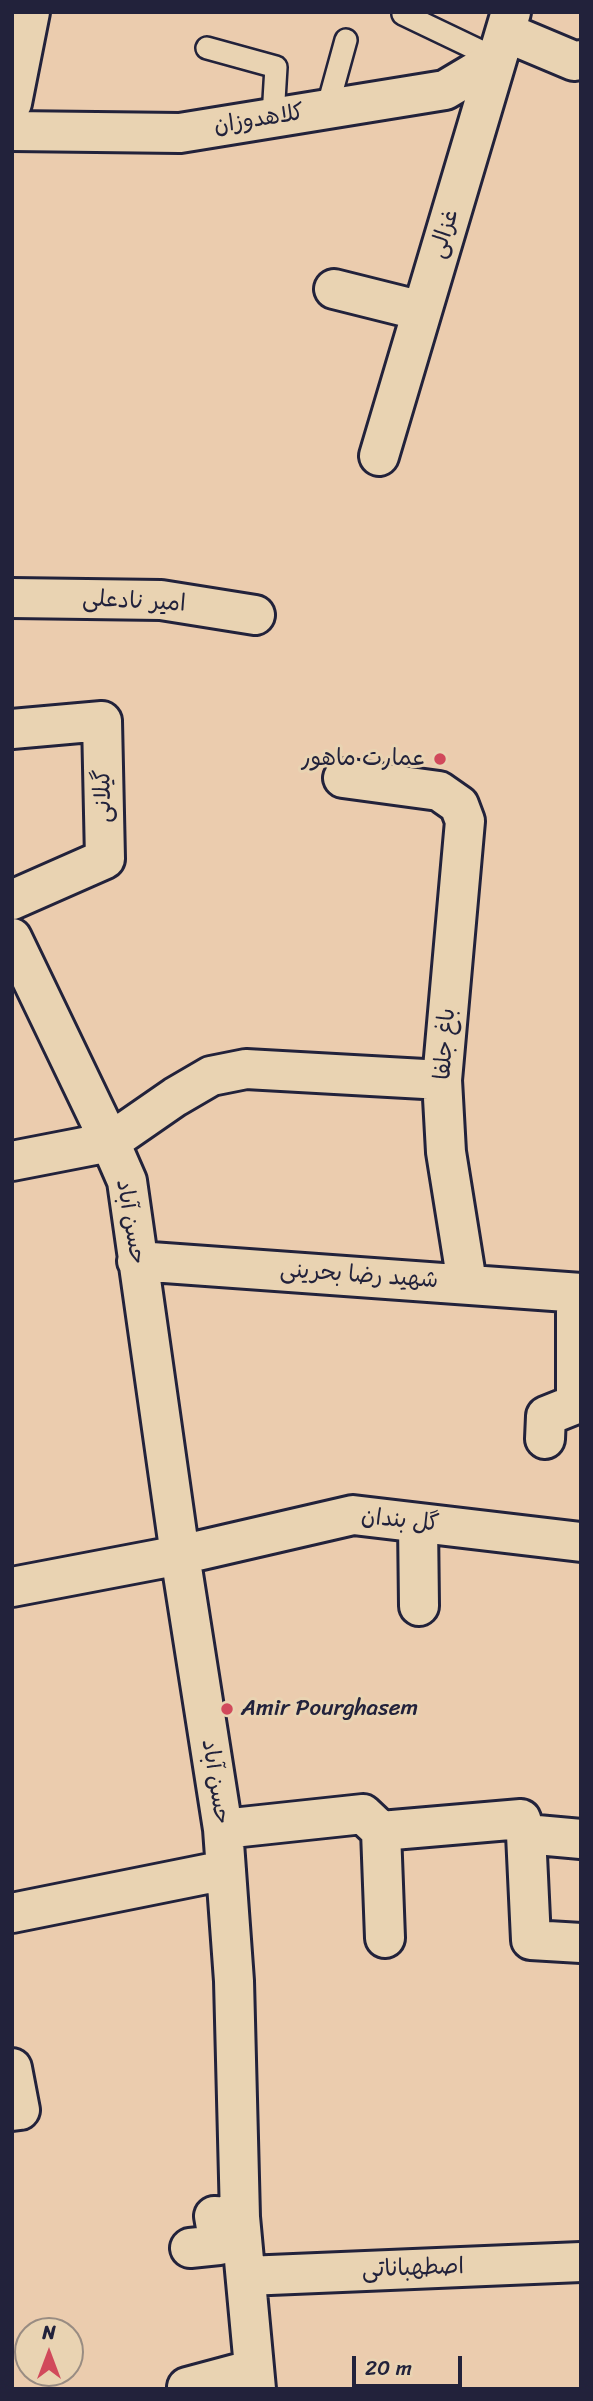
<!DOCTYPE html>
<html>
<head>
<meta charset="utf-8">
<style>
	body { margin:0 }
	#map { position:relative; width:593px; height:2401px; overflow:hidden; background:#ebccae; font-family:Sriracha,sans-serif }
	canvas { display:block }
	.frame { position:absolute; inset:0; border:14px solid #22223b; pointer-events:none }
	.north { position:absolute; left:14px; top:2317px; width:70px; height:70px; box-sizing:border-box; background:#e9d3b2; border:2px solid #998c82; border-radius:50%; rotate:0deg; font-size:19px; font-weight:700; line-height:28px; text-align:center; color:#22223b }
	.north::after { content:''; display:block; margin:auto; width:24px; height:32px; background:#d1495b; clip-path:polygon(50% 0,100% 100%,50% 72%,0 100%) }
	.scale { position:absolute; left:352px; top:2356px; width:110px; height:32px; box-sizing:border-box; border:4px solid #22223b; border-top:0; padding-left:9px; font-size:21px; line-height:24px; white-space:nowrap; color:#22223b; -webkit-text-stroke:5px #e9d3b2; paint-order:stroke }
</style>
</head>
<body>
<div id="map">
<canvas width="593" height="2401"></canvas>
<div class="frame"></div>
<div class="north">N</div>
<div class="scale">20 m</div>
</div>
<script>
const context = document.querySelector('canvas').getContext('2d');
context.lineJoin = 'round';
const poly = rows => new Path2D(rows.map(r => 'M' + r).join(''));
function trace(path, color, width, dash) { context.strokeStyle = color; context.lineWidth = width; context.lineCap = dash ? 'butt' : 'round'; context.setLineDash(dash || []); context.stroke(path); }
function drawText(font, color, halo, rows, align = 'center') {
  context.font = font + ' Sriracha,"Playpen Sans Arabic",sans-serif'; context.lineWidth = 6; context.setLineDash([]); context.textBaseline = 'middle'; context.strokeStyle = halo; context.fillStyle = color; for (const [text, x, y, turn = 0] of rows) {
    context.save(); context.translate(x, y); context.rotate((+turn || 0) * Math.PI / 180); context.textAlign = isNaN(turn) ? turn : align; if (halo) context.strokeText(text, 0, 0); context.fillText(text, 0, 0); context.restore();
  }
}
const service = poly([
	[403,14,497,59],
	[207,48,276,67,273,117],
	[327,109,346,40]
]);
const minor = poly([
	[505,32,574,61,581,60],
	[12,103,30,12],
	[12,131,180,133,445,90,497,59],
	[334,289,422,311],
	[379,456,511,12],
	[12,598,161,600,255,615],
	[12,729,102,721,105,859,12,900],
	[343,778,439,791,459,805,465,821,442,1080,446,1152,467,1283],
	[12,938,110,1142,127,1181,180,1555,223,1829,234,1981,240,2217,256,2389],
	[12,1161,110,1142,175,1097,211,1076,246,1069,442,1080],
	[137,1261,581,1293],
	[576,1293,576,1402],
	[545,1439,546,1416,581,1402],
	[418,1523,419,1606],
	[12,1587,180,1555,353,1515,581,1542],
	[223,1829,363,1814,381,1831,521,1819,526,1834,531,1940,581,1943],
	[381,1831,385,1938],
	[526,1834,581,1839],
	[12,1913,226,1870],
	[12,2068,20,2110,12,2111],
	[190,2248,219,2245,214,2216,234,2217],
	[246,2276,581,2262],
	[187,2387,254,2369]
]);
const markers = [
	[440,759,7,"#d1495b"],
	[227,1709,7,"#d1495b"]
];
const streetNames = [
	["کلاهدوزان",259,120,-9],
	["غزالی",445,234,-73],
	["امیر نادعلی",134,602,3],
	["گیلانی",104,796,-91],
	["باغ جلفا",446,1044,-86],
	["حسن آباد",130,1222,80],
	["شهید رضا بحرینی",359,1276,4],
	["گل بندان",400,1521,6],
	["حسن آباد",215,1782,81],
	["اصطهباناتی",413,2269,-2]
];
const poiNames = [
	["عمارت ماهور",426,759],
	["Amir Pourghasem",241,1709,"left"]
];
trace(service, '#22223b', 26);
trace(minor, '#22223b', 44);
trace(service, '#e9d3b2', 21);
trace(minor, '#e9d3b2', 38);
for (const [x, y, r, color] of markers) { const dot = new Path2D(); dot.arc(x, y, r, 0, 2 * Math.PI); context.fillStyle = color; context.fill(dot); trace(dot, '#e9d3b2', 2.5); }
drawText('23px', '#22223b', '#e9d3b2', streetNames);
drawText('23px', '#22223b', '#e9d3b2', poiNames, 'right');
</script>
</body>
</html>
